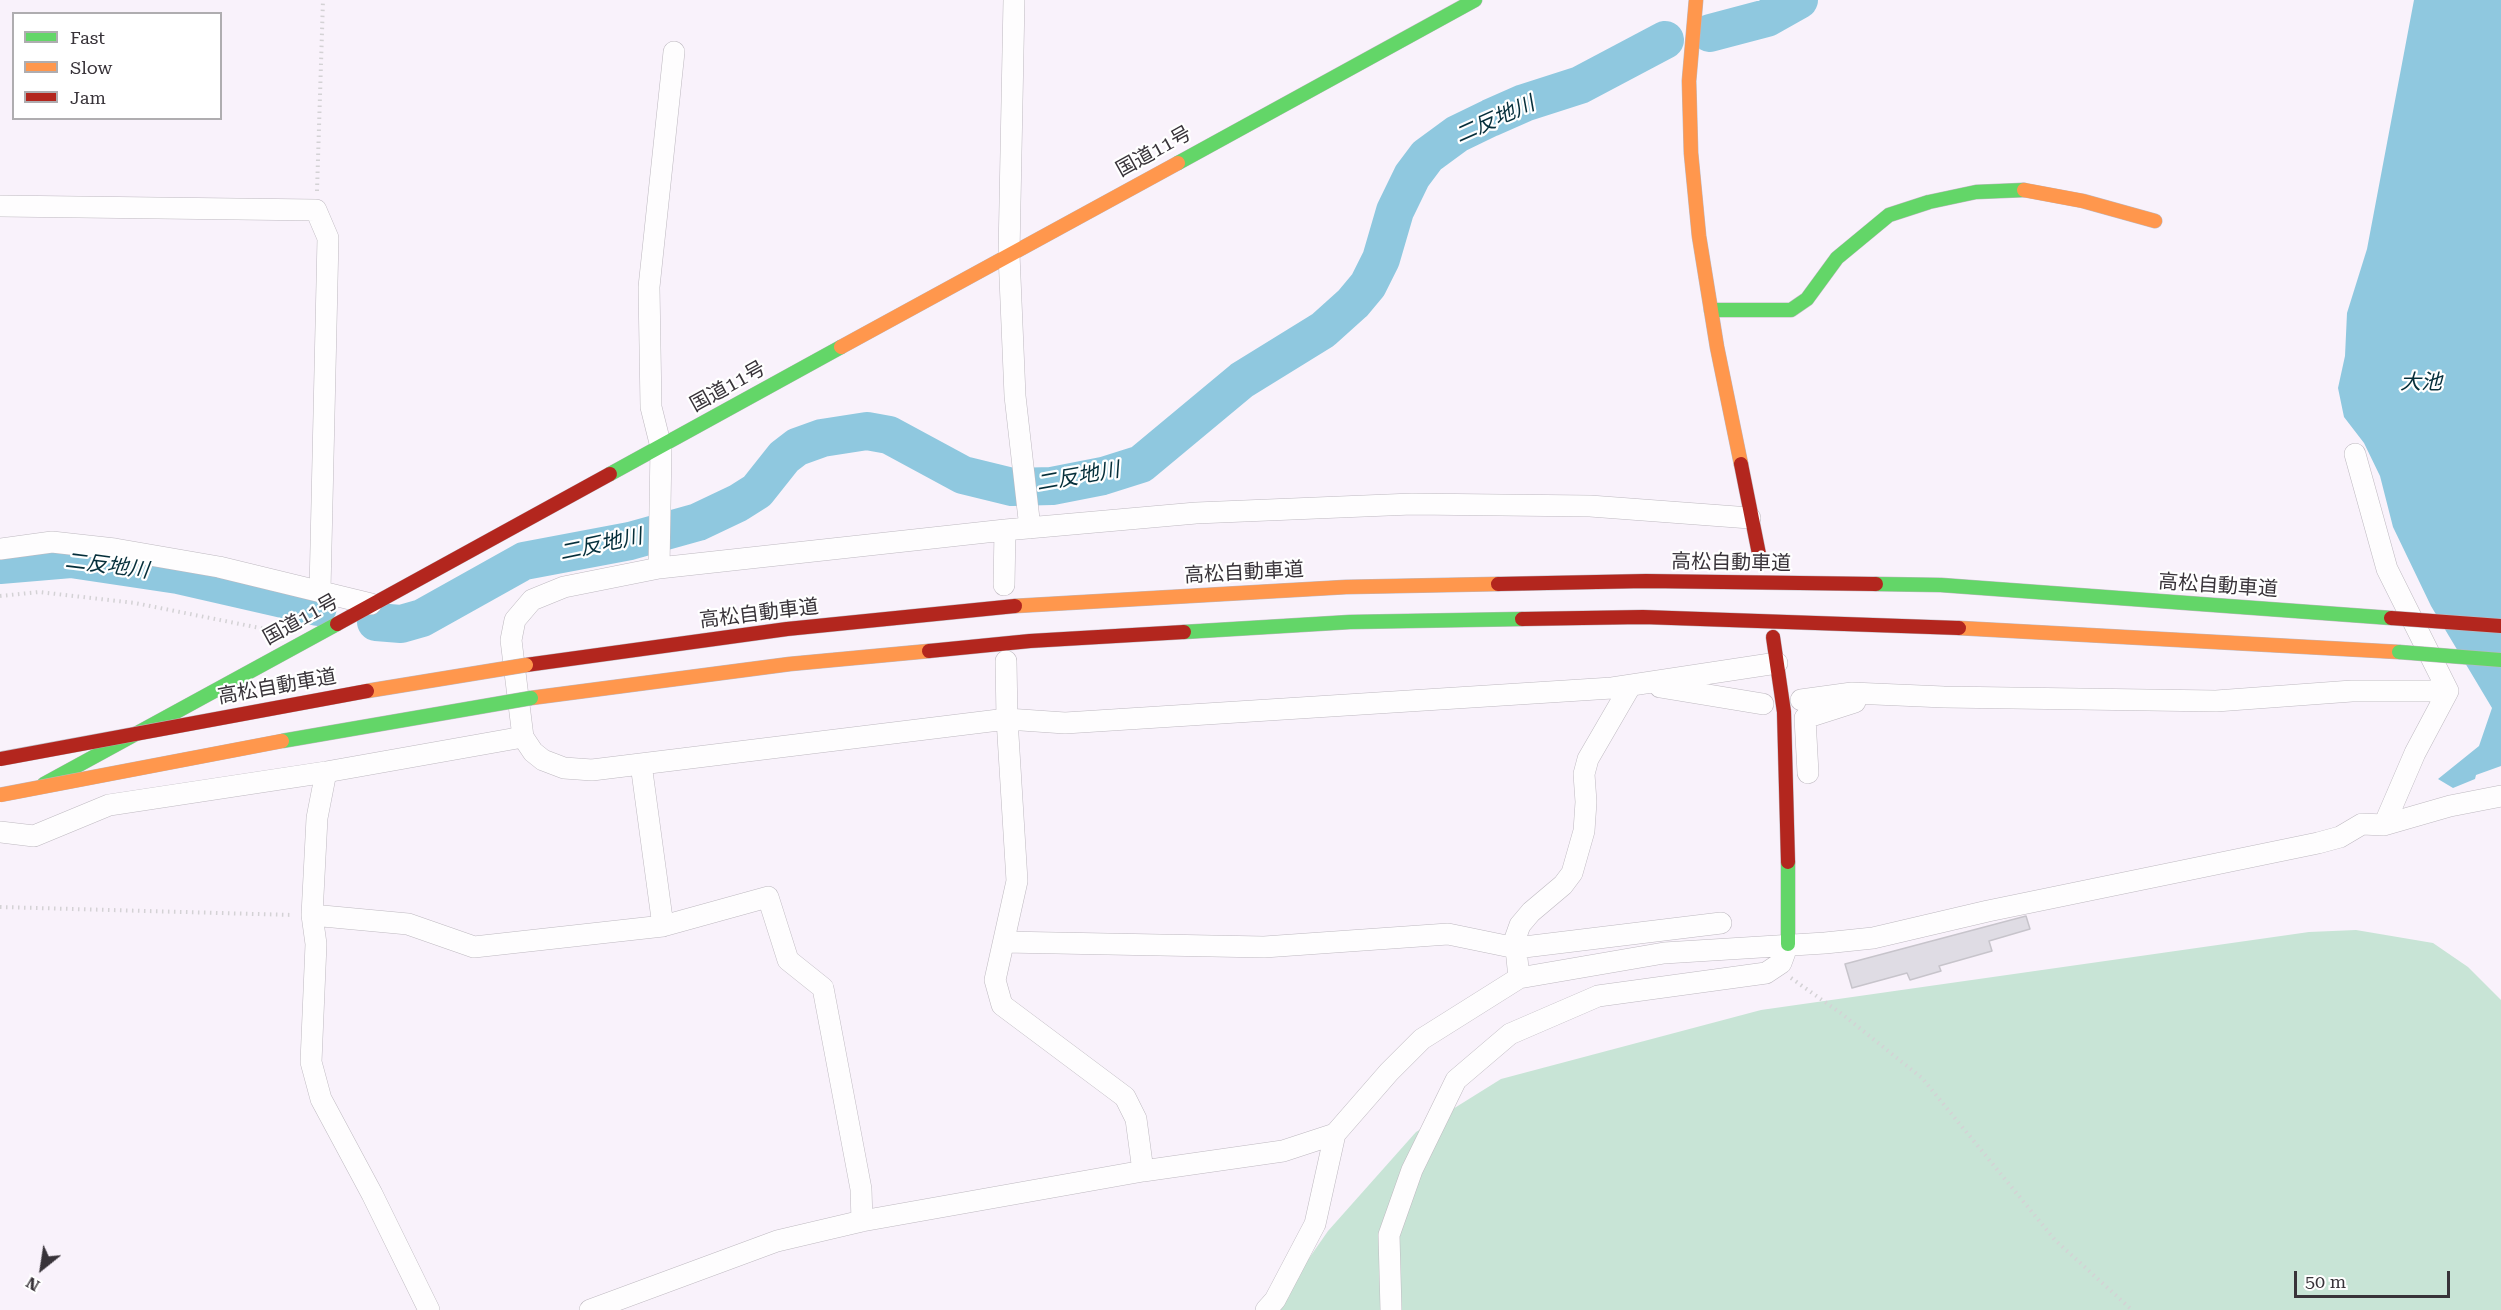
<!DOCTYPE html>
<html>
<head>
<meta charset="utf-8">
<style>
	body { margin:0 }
	#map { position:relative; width:2501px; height:1310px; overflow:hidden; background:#f9f2fb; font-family:"Roboto Serif",serif }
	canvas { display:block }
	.legend { position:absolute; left:12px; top:12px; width:210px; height:108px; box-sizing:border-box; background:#fff; border:2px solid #afadb0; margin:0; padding:8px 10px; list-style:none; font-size:18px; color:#383339 }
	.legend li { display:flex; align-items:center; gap:12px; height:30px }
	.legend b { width:30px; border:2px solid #afadb0 }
	.north { position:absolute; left:12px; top:1238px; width:60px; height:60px; -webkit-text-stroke:4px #fff; paint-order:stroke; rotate:210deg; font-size:16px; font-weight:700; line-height:24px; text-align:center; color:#383339 }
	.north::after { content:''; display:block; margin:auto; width:21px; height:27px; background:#383339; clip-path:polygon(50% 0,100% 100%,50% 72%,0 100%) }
	.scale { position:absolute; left:2294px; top:1271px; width:156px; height:27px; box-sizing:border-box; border:3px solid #383339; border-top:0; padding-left:8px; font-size:18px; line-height:21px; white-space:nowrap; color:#383339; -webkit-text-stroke:4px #fff; paint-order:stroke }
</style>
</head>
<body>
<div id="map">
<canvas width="2501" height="1310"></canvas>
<ul class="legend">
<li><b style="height:8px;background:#63d668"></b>Fast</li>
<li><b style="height:8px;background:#ff974d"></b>Slow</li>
<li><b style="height:8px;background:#b3261e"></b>Jam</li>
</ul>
<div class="north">N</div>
<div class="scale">50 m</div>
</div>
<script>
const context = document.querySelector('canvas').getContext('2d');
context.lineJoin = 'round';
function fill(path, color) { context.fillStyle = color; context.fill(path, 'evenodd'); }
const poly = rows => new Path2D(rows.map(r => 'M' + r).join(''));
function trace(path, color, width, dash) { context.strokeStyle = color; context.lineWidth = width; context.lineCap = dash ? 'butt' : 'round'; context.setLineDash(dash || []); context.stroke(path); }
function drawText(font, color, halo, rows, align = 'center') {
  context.font = font + ' "Roboto Serif","Noto Sans JP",serif'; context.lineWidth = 4.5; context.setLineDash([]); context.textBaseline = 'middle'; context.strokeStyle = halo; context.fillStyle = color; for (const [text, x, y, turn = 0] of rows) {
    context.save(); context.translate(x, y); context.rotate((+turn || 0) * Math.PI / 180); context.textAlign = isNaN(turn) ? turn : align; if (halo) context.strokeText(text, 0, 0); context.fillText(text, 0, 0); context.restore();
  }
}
const green = poly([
	[2356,930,2433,943,2468,967,2501,1000,2501,1310,1273,1310,1328,1231,1416,1132,1501,1079,1761,1010,2309,932]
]);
const water = poly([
	[2414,0,2501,0,2501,766,2476,775,2475,779,2453,788,2438,779,2479,746,2492,708,2431,606,2393,527,2380,476,2364,443,2344,417,2338,388,2345,356,2347,313,2367,249]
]);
const river = poly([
	[1710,33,1767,18,1799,0],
	[0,565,71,559,178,575,318,607],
	[376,622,401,624,422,618,524,561,630,541,698,522,738,503,757,491,784,457,797,447,822,438,867,431,889,435,963,475,1012,487,1052,486,1103,476,1141,464,1242,380,1323,330,1353,303,1368,285,1381,259,1395,211,1412,176,1427,156,1457,134,1490,118,1524,103,1580,85,1665,40]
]);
const building = poly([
	[2026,916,2030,929,1989,941,1992,951,1939,966,1941,971,1910,980,1907,973,1852,988,1845,964,2026,916]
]);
const path = poly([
	[317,191,323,0],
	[0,596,39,592,135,603,270,630],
	[0,907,293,915],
	[1791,978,1842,1014,1922,1078,2055,1240,2132,1310]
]);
const street = poly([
	[1014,0,1009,254,1015,396,1030,528],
	[0,206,316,210,328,238,320,590],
	[2355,454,2387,569,2448,691],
	[1750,518,1590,506,1412,504,1196,513,1005,530,659,568,564,587,532,600,515,620,511,640,523,737,533,752,543,760,564,768,592,770,1007,719,1065,723,1612,688,1777,663],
	[0,549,52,542,115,549,219,567,371,604],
	[659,568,661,447,651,407,649,287,674,52],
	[1004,585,1005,530],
	[1006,661,1007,719,1017,881,995,980,1002,1005,1125,1097,1136,1119,1143,1171],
	[1660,687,1763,704],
	[1801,700,1852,693,1944,697,2216,701,2352,691,2448,691],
	[641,764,663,926],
	[326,772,317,818,312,915,316,944,311,1062,321,1099,372,1194,429,1310],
	[1808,773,1805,718,1855,702],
	[2384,825,2415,753,2448,691],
	[0,832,34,836,109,805,326,772,523,737],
	[312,915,408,924,474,947,663,926,768,897,788,960,823,988,861,1189,862,1221],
	[1004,942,1264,947,1448,934,1516,948,1721,923],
	[1519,978,1515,939,1520,925,1531,912,1563,885,1572,873,1584,831,1586,802,1584,774,1588,759,1631,685],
	[590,1310,777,1241,862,1221,1143,1171,1283,1151,1335,1134,1389,1072,1422,1039,1519,978,1664,953,1825,943,1873,938,1988,911,2318,843,2340,837,2362,824,2384,825,2450,806,2501,796],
	[1266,1310,1275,1300,1315,1224,1335,1134],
	[1391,1310,1389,1235,1412,1170,1456,1080,1510,1034,1598,996,1766,973,1781,963,1788,944]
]);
const fast = poly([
	[1178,163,1475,0],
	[1711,310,1791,310,1807,299,1837,258,1889,215,1929,202,1976,192,2024,190],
	[610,474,841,347],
	[1876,584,1941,585,2391,618],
	[1184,632,1350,622,1522,619],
	[44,784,337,624],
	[1788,862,1788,944]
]);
const slow = poly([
	[1696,0,1689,81,1691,153,1699,236,1717,347,1741,464],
	[2024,190,2083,201,2155,221],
	[841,347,1178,163],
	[1015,606,1346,587,1498,584],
	[1959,628,2399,652],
	[531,698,790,664,929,651]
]);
const jam = poly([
	[1741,464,1760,559],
	[1498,584,1646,581,1876,584],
	[1522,619,1643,617,1959,628],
	[337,624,610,474],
	[1773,637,1784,712,1788,862],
	[929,651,1030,641,1184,632],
	[526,665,787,629,1015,606]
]);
const fastBridge = poly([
	[2399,652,2501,660],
	[282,741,531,698]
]);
const slowBridge = poly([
	[367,691,526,665],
	[0,795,282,741]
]);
const jamBridge = poly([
	[2391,618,2501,626],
	[0,759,367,691]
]);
const streetNames = [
	["国道11号",1154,152,-29],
	["国道11号",728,387,-29],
	["高松自動車道",1731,563,1],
	["高松自動車道",1244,573,-3],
	["高松自動車道",2218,586,4],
	["高松自動車道",759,614,-7],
	["国道11号",301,620,-29],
	["高松自動車道",277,687,-10]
];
const waterNames = [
	["二反地川",1495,120,-24],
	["大池",2421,383],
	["二反地川",1078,477,-10],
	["二反地川",601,545,-12],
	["二反地川",107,566,7]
];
fill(green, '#c8e4d6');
fill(water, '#8fc8df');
trace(river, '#8fc8df', 38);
fill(building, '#dfdce4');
trace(building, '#c7c4cb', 1.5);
trace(street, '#beb9c0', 22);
trace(fast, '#beb9c0', 15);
trace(slow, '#beb9c0', 15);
trace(jam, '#beb9c0', 15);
trace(path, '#d4d2d5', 4, [1.5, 4.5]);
trace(street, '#fefdfe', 21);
trace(fast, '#63d668', 14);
trace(slow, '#ff974d', 14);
trace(jam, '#b3261e', 14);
trace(fastBridge, '#beb9c0', 15, []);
trace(slowBridge, '#beb9c0', 15, []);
trace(jamBridge, '#beb9c0', 15, []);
trace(fastBridge, '#63d668', 14);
trace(slowBridge, '#ff974d', 14);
trace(jamBridge, '#b3261e', 14);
drawText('20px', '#383339', '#fff', streetNames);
drawText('italic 21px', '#052f3b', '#fff', waterNames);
</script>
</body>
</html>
